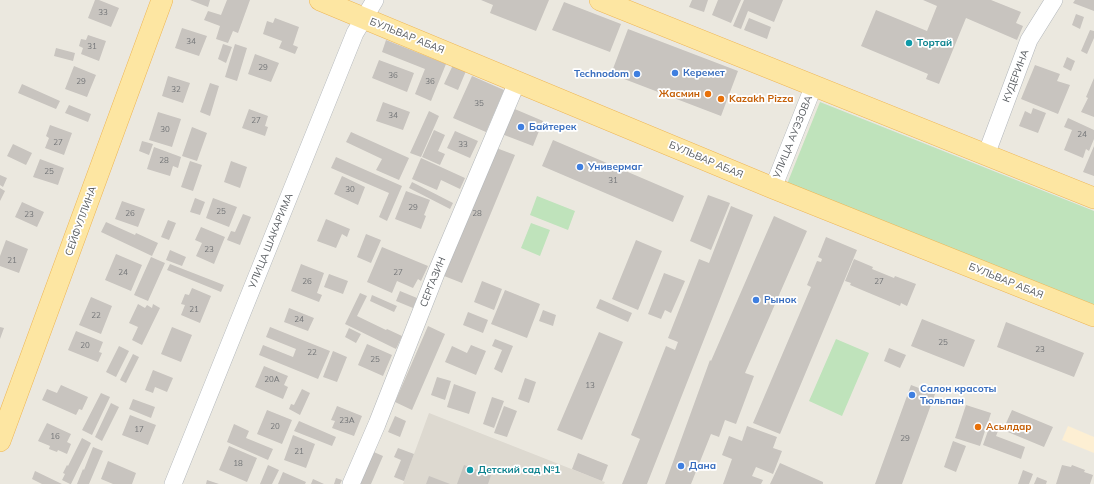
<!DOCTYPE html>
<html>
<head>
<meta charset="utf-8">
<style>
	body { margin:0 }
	canvas { display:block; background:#ebe8df }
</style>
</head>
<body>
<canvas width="1094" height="484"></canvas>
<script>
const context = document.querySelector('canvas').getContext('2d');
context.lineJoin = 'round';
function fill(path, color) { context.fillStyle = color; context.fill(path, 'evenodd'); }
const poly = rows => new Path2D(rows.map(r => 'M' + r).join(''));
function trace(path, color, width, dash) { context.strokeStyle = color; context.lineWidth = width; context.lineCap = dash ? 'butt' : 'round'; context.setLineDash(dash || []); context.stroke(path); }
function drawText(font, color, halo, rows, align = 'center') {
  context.font = font + ' Mulish,sans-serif'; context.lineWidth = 3.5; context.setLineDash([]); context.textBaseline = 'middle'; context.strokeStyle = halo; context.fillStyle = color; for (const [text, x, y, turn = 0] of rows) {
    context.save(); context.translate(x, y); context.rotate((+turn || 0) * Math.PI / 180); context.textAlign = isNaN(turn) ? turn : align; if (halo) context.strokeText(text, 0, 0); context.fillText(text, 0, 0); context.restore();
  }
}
const commercial = poly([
	[1068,426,1094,437,1094,453,1062,440]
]);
const education = poly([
	[429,413,602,481,605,482,604,484,403,484]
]);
const green = poly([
	[820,102,1094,211,1094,305,787,184],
	[537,196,575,211,568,230,530,215],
	[531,223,550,230,540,256,521,248],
	[836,339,869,353,842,416,809,401]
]);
const building = poly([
	[95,0,99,0,119,8,111,27,88,18],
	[190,0,210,0,208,7],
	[227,0,250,0,238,33,233,31,228,43,216,39,220,26,204,20,208,11,221,15],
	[481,0,549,0,536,31,490,13,493,5],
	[692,0,708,0,704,12,689,7],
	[718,0,741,0,731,23,712,15],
	[744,0,783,0,774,22,748,11,741,29,733,26],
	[923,0,991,0,1021,12,1016,23,1023,26,1017,40,966,18,939,84,926,79,928,74,861,46,876,10,927,31,937,6],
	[1075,0,1094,0,1094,11,1073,3],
	[564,2,621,24,610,52,552,30],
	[1076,14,1084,17,1080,29,1072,25],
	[275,18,299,27,293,45,298,47,295,54,279,48,282,41,263,34,267,21,273,23],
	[749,18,771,27,767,39,744,30],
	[182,28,207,36,199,56,175,48],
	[628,29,738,71,721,116,611,74],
	[1090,30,1094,31,1094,38,1087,54,1081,51],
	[88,35,106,41,99,61,81,54,83,48,79,46,81,39,86,40],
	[386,40,446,64,431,101,415,94,425,69,382,52],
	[223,44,232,47,226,63,218,59],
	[235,44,247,48,237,81,225,77],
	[56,48,75,53,73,61,54,56],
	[255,54,279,63,271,82,248,74],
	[1067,57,1075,61,1071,71,1063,67],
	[379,60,414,73,407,92,372,78],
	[453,65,466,71,458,90,444,84],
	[1035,65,1060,74,1057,81,1070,85,1058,114,1021,99],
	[74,66,96,75,87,97,65,89],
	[168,76,190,83,183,103,162,96],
	[472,76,504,90,486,132,453,118],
	[1094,78,1094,117,1081,112,1088,98,1086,97],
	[210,83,219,86,210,116,200,112],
	[22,84,60,101,56,109,18,93],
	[383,102,410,112,403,130,376,121],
	[69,105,91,114,88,122,65,113],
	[510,107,543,121,533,146,499,133],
	[1033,108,1046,113,1038,133,1019,126,1025,111,1031,114],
	[249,109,268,116,265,126,268,127,265,136,242,128],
	[429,111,439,116,421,157,410,153],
	[158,112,181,119,172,147,149,140],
	[1068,118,1094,130,1094,139,1089,151,1086,149,1083,158,1064,150,1072,130,1064,127],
	[50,125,72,133,64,155,45,148,49,138,46,136],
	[192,127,207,133,197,161,182,156],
	[434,130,445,135,438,151,445,154,440,165,422,157],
	[455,131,478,141,470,158,447,148],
	[351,132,409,158,399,180,376,170,382,159,346,142],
	[553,140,684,196,673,222,542,166],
	[142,141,153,144,149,155,139,151],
	[13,144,32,153,26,165,7,156],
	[491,146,515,155,462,283,439,274],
	[1094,146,1094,176,1083,172],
	[154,147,181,157,178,168,173,166,170,176,147,169],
	[336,157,402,186,387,221,379,217,389,193,331,168],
	[421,158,465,178,460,189,441,180,437,190,412,179],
	[40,159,64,168,58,185,33,177],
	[190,161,202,165,193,191,181,187],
	[231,161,247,167,240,188,224,182],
	[0,175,7,178,3,187,0,185],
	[342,176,365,187,358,205,334,194],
	[412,182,453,203,450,209,409,188],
	[0,188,5,191,0,201],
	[406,191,430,200,424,215,426,216,421,229,395,219],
	[708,195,730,203,711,250,690,241],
	[195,198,205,202,200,215,190,212],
	[213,198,237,207,229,227,206,218],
	[122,201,145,209,138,227,115,219],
	[22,202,44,212,37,227,15,217],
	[731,206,753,215,647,484,622,484,640,439,631,435,666,346,675,350,678,342,668,338,699,259,709,263],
	[243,214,251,217,240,245,227,240,231,231,235,232],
	[774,216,807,231,745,373,754,376,736,424,725,420,719,437,711,434,691,484,665,484,710,360,711,361],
	[326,219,350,229,347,237,342,234,336,248,317,241],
	[168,220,176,223,169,240,161,237],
	[106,222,135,235,136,233,158,243,152,256,101,232],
	[201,227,225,237,214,264,196,256,202,243,195,240],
	[366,234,381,240,371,263,357,257],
	[826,237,857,250,780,434,753,423,811,287,807,285,817,261,821,262,822,259,818,257],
	[6,240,28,249,19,273,0,266,0,256],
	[636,240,662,251,638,310,612,299],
	[382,247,428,266,421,281,418,279,413,288,397,281,392,293,367,282],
	[170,250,186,257,182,266,166,260],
	[116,254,142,265,131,291,105,280],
	[151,257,165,263,148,301,134,295],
	[854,259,873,267,872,269,894,278,895,276,916,284,907,306,901,303,900,306,850,285,851,283,845,281],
	[170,264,224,285,221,292,167,270],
	[301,264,324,273,317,293,322,295,319,302,291,291],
	[664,273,685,281,671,313,665,310,661,319,648,314],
	[329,274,348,281,343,294,324,287],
	[482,281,502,289,494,310,474,302],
	[192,288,211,296,200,323,181,315,185,305,181,304,185,294,189,295],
	[505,290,540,304,527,338,491,324],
	[400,291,417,298,413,308,396,301],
	[360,293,367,296,357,316,386,330,387,329,402,336,396,349,345,324],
	[372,295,397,306,394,312,370,301],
	[91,297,112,306,101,334,79,325],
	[600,299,632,313,628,322,596,308],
	[138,304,145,308,147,305,152,308,153,304,160,308,142,345,132,340,138,327,129,323],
	[289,308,314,318,308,331,284,322],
	[543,310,556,315,553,326,539,321],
	[468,312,488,320,483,333,463,325],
	[922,319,975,340,964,367,911,346],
	[1006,322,1084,353,1074,377,997,347],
	[428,326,445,334,412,410,395,402],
	[0,327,4,328,0,339],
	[172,327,192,335,181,362,161,354],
	[270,327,330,351,318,379,259,355,263,345,293,357,296,349,266,337],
	[349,328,361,334,356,343,345,337],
	[76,331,103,342,99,352,102,353,98,362,68,350],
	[599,332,623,342,582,440,557,430],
	[495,339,513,346,502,373,494,369,502,350,492,346],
	[367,344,392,355,383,376,358,365],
	[471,345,486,351,476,375,445,362,452,346,467,353],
	[119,346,129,351,116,377,106,372],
	[889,348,906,355,900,368,884,361],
	[333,351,347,357,337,382,323,377],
	[133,354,139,357,126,383,120,380],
	[264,366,288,376,284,385,288,387,283,399,255,387],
	[153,370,173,378,167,392,155,387,153,393,145,390],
	[437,377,451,381,445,400,431,395],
	[525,378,536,382,529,403,518,399],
	[454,384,476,392,469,414,447,407],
	[61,385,88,397,82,410,79,409,76,415,42,400,47,389,57,393],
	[911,385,935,394,902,484,875,484],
	[302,389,310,393,300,415,289,409,291,404,294,405],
	[101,393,110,397,92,435,82,430],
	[492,397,504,401,494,428,483,424],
	[133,399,155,407,151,418,129,409],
	[111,403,119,407,102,441,95,437],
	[966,405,991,413,980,446,955,438],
	[337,406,362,416,354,436,332,428,335,421,331,420],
	[504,406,517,411,507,437,494,433],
	[267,410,292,420,282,444,257,434],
	[1012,410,1053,427,1044,447,1003,430],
	[130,415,156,425,148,445,122,435],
	[395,416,406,421,400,437,388,432],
	[299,421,336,437,332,446,294,431],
	[47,423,71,434,67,442,71,444,67,454,58,450,57,452,49,449,50,446,38,441],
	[234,424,249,431,246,438,273,449,268,460,227,442],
	[747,426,777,437,773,448,782,451,773,474,756,467,752,476,763,480,761,484,723,484,732,459,722,455,729,436,742,441],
	[989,428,998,431,996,436,1025,447,1021,459,983,445],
	[293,435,315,444,306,468,284,460],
	[82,438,91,443,71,484,70,484,62,480,65,474,63,473,67,465,68,466],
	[953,441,966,446,956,472,944,467],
	[229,446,257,458,247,482,219,470],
	[93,447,103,451,89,484,77,484,83,469,84,470],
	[398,448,414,454,404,481,394,477,401,460,394,457],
	[369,450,383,456,371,484,355,484],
	[578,453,608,465,602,481,572,469],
	[108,461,136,473,132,484,113,484,101,479],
	[780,463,823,482,823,484,770,484],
	[268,465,279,470,272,484,260,484],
	[464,465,491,475,488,484,457,484],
	[1062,465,1071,467,1072,465,1085,470,1084,472,1093,475,1090,484,1056,484],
	[1023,470,1033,474,1029,484,1018,484],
	[35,471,62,484,42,484,32,479],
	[283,472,306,482,305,484,278,484],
	[429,476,450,484,426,484],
	[1037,477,1047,481,1046,484,1034,484],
	[336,478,342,480,340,484,334,484],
	[313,479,324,484,311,484],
	[207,480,219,484,206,484]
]);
const minor = poly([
	[986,155,1029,40,1054,0],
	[773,188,814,85],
	[173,484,355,33,375,0],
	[351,484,377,424,437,271,517,82]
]);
const major = poly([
	[320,0,773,188,1094,316],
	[600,0,1094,198],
	[0,441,162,0]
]);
const markers = [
	[909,43,4,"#0f9aa8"],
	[675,73,4,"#3f7fe0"],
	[637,74,4,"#3f7fe0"],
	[708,94,4,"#e8710a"],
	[721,99,4,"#e8710a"],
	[521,127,4,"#3f7fe0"],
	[580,167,4,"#3f7fe0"],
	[756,300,4,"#3f7fe0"],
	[912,395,4,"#3f7fe0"],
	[978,427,4,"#e8710a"],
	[681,466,4,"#3f7fe0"],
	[470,470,4,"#0f9aa8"]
];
const numberNames = [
	["33",103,13],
	["34",191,42],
	["31",92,47],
	["29",263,68],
	["36",393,76],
	["29",81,82],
	["36",430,82],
	["32",176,90],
	["35",479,104],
	["34",393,116],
	["27",256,121],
	["30",165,130],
	["24",1082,135],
	["27",58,143],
	["33",463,145],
	["28",164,161],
	["25",49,172],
	["31",613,181],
	["30",350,190],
	["29",413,208],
	["25",221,212],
	["26",130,214],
	["28",477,214],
	["23",29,215],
	["23",209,250],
	["21",12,261],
	["24",123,273],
	["27",398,273],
	["26",307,282],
	["27",879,282],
	["21",194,310],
	["22",96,316],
	["24",299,320],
	["25",943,343],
	["20",85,346],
	["23",1040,350],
	["22",312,353],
	["25",375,360],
	["20А",272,380],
	["13",590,386],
	["23А",347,421],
	["20",275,427],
	["17",139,430],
	["16",55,437],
	["29",905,439],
	["21",299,452],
	["18",238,464]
];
const streetNames = [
	["БУЛЬВАР АБАЯ",407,36,22],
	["КУДЕРИНА",1016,76,-69],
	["УЛИЦА АУЭЗОВА",793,137,-68],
	["БУЛЬВАР АБАЯ",706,160,23],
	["СЕЙФУЛЛИНА",81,221,-70],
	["УЛИЦА ШАКАРИМА",271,241,-68],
	["БУЛЬВАР АБАЯ",1006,281,22],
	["СЕРГАЗИН",433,282,-68]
];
const cultureNames = [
	["Тортай",917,43],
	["Детский сад №1",478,470]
];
const shopNames = [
	["Керемет",683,73],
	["Technodom",629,74,"right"],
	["Байтерек",529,127],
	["Универмаг",588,167],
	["Рынок",764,300],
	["Салон красоты",920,389],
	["Тюльпан",920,401],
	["Дана",689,466]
];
const foodNames = [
	["Жасмин",700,94,"right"],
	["Kazakh Pizza",729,99],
	["Асылдар",986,427]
];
fill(commercial, '#fdefd3');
fill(education, '#ddd9d0');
fill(green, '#bfe3bb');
fill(building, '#c8c4bf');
trace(minor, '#b2b6ba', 18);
trace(major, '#eeb655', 22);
trace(minor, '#fff', 17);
trace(major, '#fde6a2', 21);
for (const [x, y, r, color] of markers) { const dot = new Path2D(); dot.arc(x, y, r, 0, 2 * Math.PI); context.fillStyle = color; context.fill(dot); trace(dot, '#fff', 1.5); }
drawText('8px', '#747678', null, numberNames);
drawText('10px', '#585c60', '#fff', streetNames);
drawText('bold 10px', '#0d838f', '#fff', cultureNames, 'left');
drawText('bold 10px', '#366cbe', '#fff', shopNames, 'left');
drawText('bold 10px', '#c56008', '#fff', foodNames, 'left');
</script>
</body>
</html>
